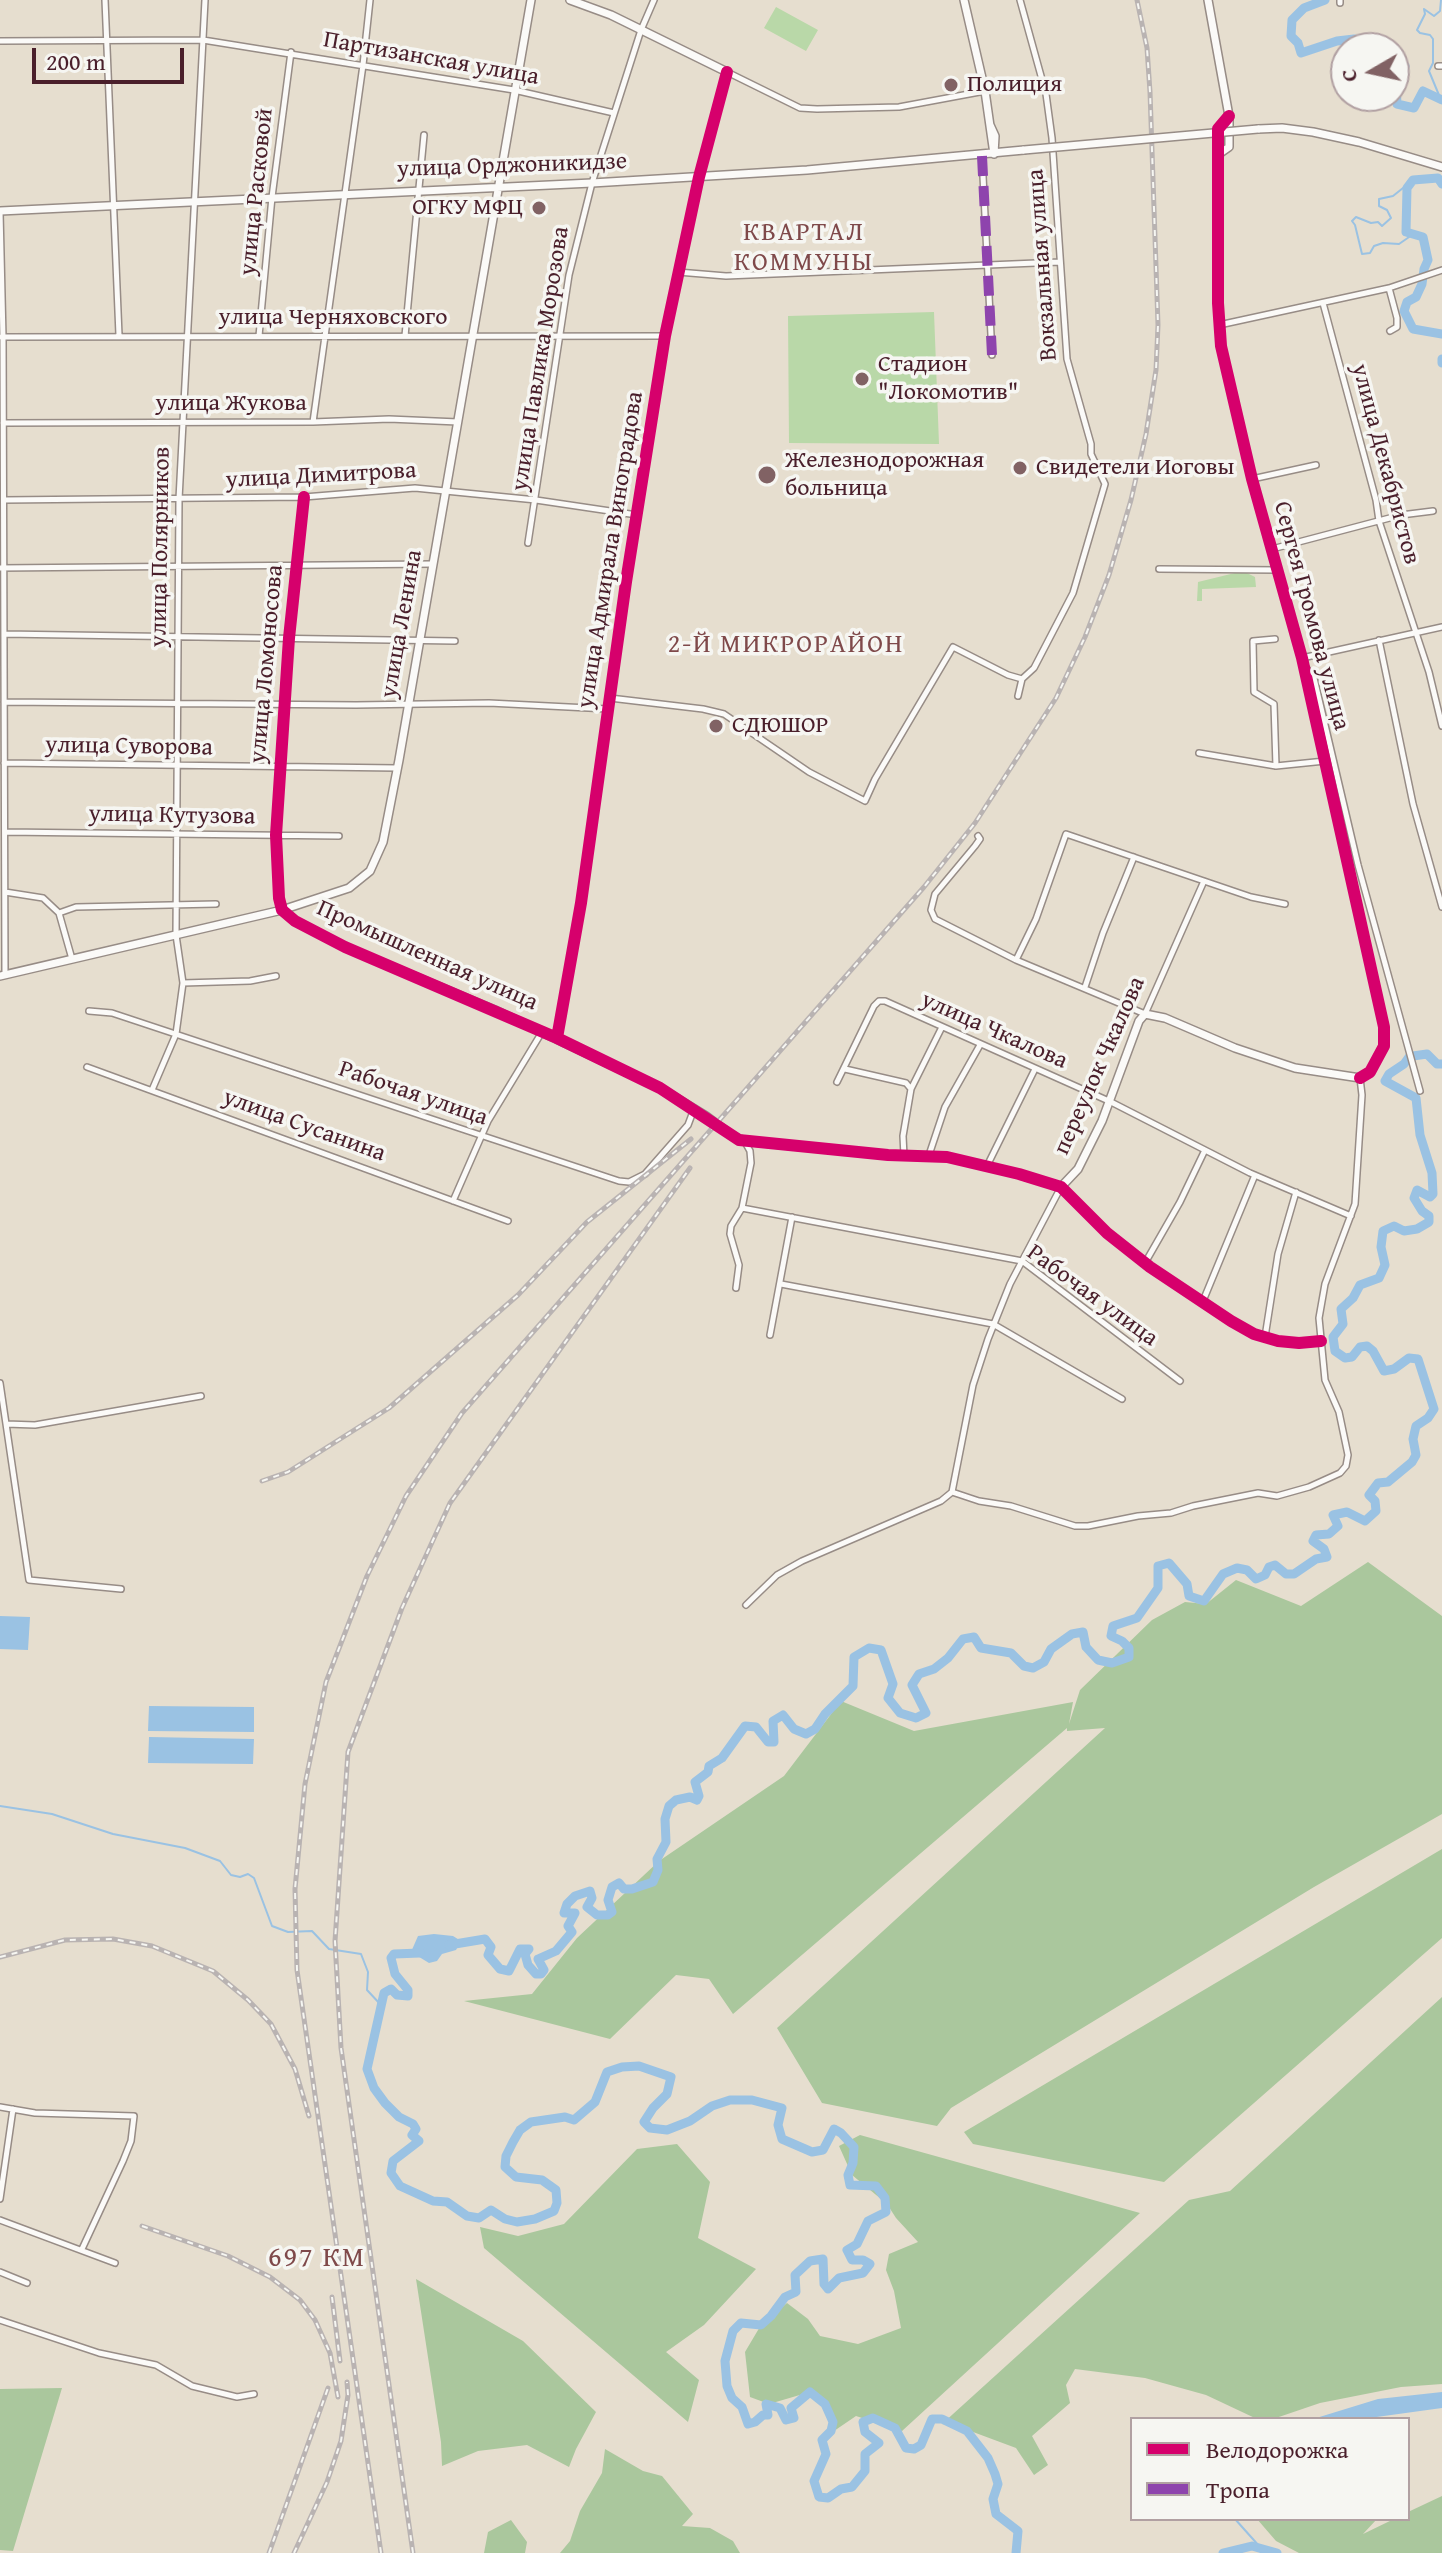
<!DOCTYPE html>
<html>
<head>
<meta charset="utf-8">
<style>
	body { margin:0 }
	#map { position:relative; width:1442px; height:2553px; overflow:hidden; background:#e6decf; font-family:"Gentium Book Plus",serif }
	canvas { display:block }
	.legend { position:absolute; left:1130px; top:2417px; width:280px; height:104px; box-sizing:border-box; background:#f6f6f2; border:2px solid #b1a0a2; margin:0; padding:10px 14px; list-style:none; font-size:24px; color:#4a1f2b }
	.legend li { display:flex; align-items:center; gap:16px; height:40px }
	.legend b { width:40px; border:2px solid #b1a0a2 }
	.north { position:absolute; left:1330px; top:32px; width:80px; height:80px; box-sizing:border-box; background:#f6f6f2; border:2px solid #b1a0a2; border-radius:50%; rotate:261deg; font-size:22px; font-weight:700; line-height:32px; text-align:center; color:#4a1f2b }
	.north::after { content:''; display:block; margin:auto; width:28px; height:36px; background:#816264; clip-path:polygon(50% 0,100% 100%,50% 72%,0 100%) }
	.scale { position:absolute; left:32px; top:48px; width:152px; height:36px; box-sizing:border-box; border:4px solid #4a1f2b; border-top:0; padding-left:10px; font-size:24px; line-height:28px; white-space:nowrap; color:#4a1f2b; -webkit-text-stroke:6px #f6f6f2; paint-order:stroke }
</style>
</head>
<body>
<div id="map">
<canvas width="1442" height="2553"></canvas>
<ul class="legend">
<li><b style="height:10px;background:#d6006c"></b>Велодорожка</li>
<li><b style="height:10px;background:#8e44ad"></b>Тропа</li>
</ul>
<div class="north">С</div>
<div class="scale">200 m</div>
</div>
<script>
const context = document.querySelector('canvas').getContext('2d');
context.lineJoin = 'round';
function fill(path, color) { context.fillStyle = color; context.fill(path, 'evenodd'); }
const poly = rows => new Path2D(rows.map(r => 'M' + r).join(''));
function trace(path, color, width, dash) { context.strokeStyle = color; context.lineWidth = width; context.lineCap = dash ? 'butt' : 'round'; context.setLineDash(dash || []); context.stroke(path); }
function drawText(font, color, halo, rows, align = 'center') {
  context.font = font + ' "Gentium Book Plus",serif'; context.lineWidth = 7; context.setLineDash([]); context.textBaseline = 'middle'; context.strokeStyle = halo; context.fillStyle = color; for (const [text, x, y, turn = 0] of rows) {
    context.save(); context.translate(x, y); context.rotate((+turn || 0) * Math.PI / 180); context.textAlign = isNaN(turn) ? turn : align; if (halo) context.strokeText(text, 0, 0); context.fillText(text, 0, 0); context.restore();
  }
}
const green = poly([
	[776,7,818,30,806,51,764,28],
	[934,312,939,444,789,443,788,316],
	[1243,571,1255,577,1256,587,1202,589,1202,601,1197,601,1198,582]
]);
const forest = poly([
	[1368,1562,1442,1616,1442,1814,1314,1887,951,2108,937,2126,822,2103,777,2028,1105,1728,1067,1731,1067,1728,733,2014,709,1979,676,1975,610,2039,464,2001,532,1994,577,1938,659,1861,784,1776,841,1701,914,1731,1073,1702,1069,1724,1080,1690,1152,1620,1185,1602,1206,1604,1236,1580,1301,1606],
	[1442,1849,1442,1938,1164,2182,973,2144,964,2132],
	[1442,1997,1442,2384,1401,2387,1320,2403,1273,2419,1257,2419,1206,2395,1145,2378,1075,2369,1066,2385,1070,2403,1032,2436,1048,2465,1034,2475,1016,2448,957,2426,942,2424,1189,2200,1230,2191],
	[860,2135,1140,2213,902,2431,856,2416,834,2431,831,2411,810,2392,769,2404,750,2397,745,2352,761,2325,787,2303,808,2319,820,2336,858,2344,901,2328,894,2291,886,2270,889,2254,918,2242,896,2218,887,2204,852,2175,839,2146],
	[677,2144,710,2182,698,2238,756,2269,704,2325,666,2352,699,2380,688,2422,484,2248,480,2227,518,2236,564,2224,637,2149],
	[416,2279,523,2341,596,2412,576,2449,569,2467,527,2445,478,2451,442,2466,441,2442],
	[62,2388,13,2551,0,2550,0,2389],
	[605,2449,643,2471,662,2476,693,2514,682,2526,710,2528,733,2541,740,2553,560,2553,570,2541,580,2511,602,2473],
	[1442,2496,1442,2553,1299,2553,1276,2541,1257,2519,1377,2519,1363,2534,1394,2519,1408,2519,1408,2512],
	[511,2520,527,2542,525,2553,484,2553,488,2532]
]);
const water = poly([
	[0,1616,30,1617,28,1650,0,1649],
	[149,1706,254,1707,254,1732,148,1731],
	[149,1737,254,1739,253,1764,148,1763],
	[434,1934,453,1936,461,1941,456,1950,442,1954,437,1961,429,1963,411,1952,418,1936],
	[1442,2392,1442,2408,1362,2419,1313,2419,1378,2399]
]);
const stream = poly([
	[1441,100,1429,71,1433,63,1433,39,1430,35,1420,33,1417,30,1425,14,1424,9,1434,16,1440,11,1441,0],
	[1412,235,1399,244,1383,243,1374,246,1370,253,1362,254,1355,225,1352,221,1356,217,1371,223,1378,222,1382,226,1391,218,1387,210,1379,206,1379,199,1393,196,1413,180],
	[0,1806,52,1814,113,1834,185,1848,220,1861,231,1875,240,1877,248,1874,254,1878,272,1926,288,1932,312,1931,329,1949,361,1954,368,1972,367,1990,381,2005],
	[1235,2519,1260,2547]
]);
const river = poly([
	[1325,0,1304,8,1292,20,1291,36,1298,43,1301,53,1337,41,1354,39,1368,42,1382,48],
	[1394,61,1405,66,1396,85,1397,104,1414,108,1423,91,1442,100],
	[1442,184,1438,178,1413,180,1407,188,1406,232,1423,237,1428,260,1424,269,1422,284,1416,297,1407,302,1404,311,1413,329,1442,334],
	[1442,359,1442,363],
	[1413,1056,1427,1054,1437,1064,1442,1064],
	[449,1945,485,1939,491,1947,488,1955,500,1969,509,1971,520,1949,529,1949,525,1954,528,1965,536,1974,541,1974,544,1970,538,1959,556,1951,572,1932,568,1926,575,1913,564,1913,567,1904,575,1896,590,1891,592,1898,587,1907,597,1915,608,1915,612,1912,608,1900,612,1887,619,1883,624,1889,632,1889,653,1882,658,1870,657,1859,666,1842,665,1819,669,1806,676,1800,690,1797,697,1800,699,1796,695,1782,708,1772,709,1766,722,1758,745,1726,756,1727,768,1742,774,1742,773,1721,783,1715,794,1729,806,1734,815,1729,825,1714,853,1686,854,1657,869,1648,881,1650,893,1684,888,1698,900,1713,916,1718,926,1713,912,1685,919,1674,934,1669,948,1658,963,1639,974,1637,981,1648,1011,1653,1024,1666,1033,1668,1044,1662,1051,1649,1072,1634,1083,1632,1086,1647,1098,1660,1112,1663,1129,1657,1129,1648,1122,1641,1111,1636,1113,1626,1137,1618,1158,1588,1158,1566,1169,1563,1187,1584,1189,1596,1204,1601,1223,1574,1237,1568,1247,1570,1256,1579,1265,1575,1269,1567,1275,1565,1286,1574,1294,1574,1316,1559,1327,1557,1324,1549,1313,1541,1316,1535,1329,1534,1338,1526,1333,1515,1347,1512,1365,1521,1376,1511,1375,1501,1369,1495,1378,1483,1388,1482,1412,1462,1416,1455,1413,1439,1416,1426,1428,1418,1434,1409,1418,1359,1409,1358,1394,1369,1384,1371,1373,1351,1367,1346,1360,1347,1352,1357,1345,1358,1335,1351,1333,1337,1343,1324,1341,1309,1353,1298,1360,1285,1379,1278,1385,1265,1381,1247,1383,1231,1394,1226,1404,1231,1417,1229,1429,1222,1429,1216,1422,1211,1414,1198,1417,1190,1430,1197,1433,1194,1432,1173,1420,1135,1416,1098,1385,1081,1389,1074,1404,1064,1409,1057],
	[420,1953,394,1954,391,1958,395,1974,408,1990,408,1996,397,1995,391,1989,384,1993,367,2069,374,2088,385,2103,399,2117,413,2124,416,2129,412,2135,419,2141,393,2161,391,2173,400,2186,433,2201,447,2202,467,2216,479,2218,491,2210,505,2219,517,2222,535,2219,554,2211,557,2203,556,2190,542,2180,516,2177,505,2167,506,2156,513,2142,520,2130,531,2122,565,2117,574,2120,595,2102,607,2072,622,2067,639,2066,671,2077,667,2094,653,2108,644,2122,650,2128,667,2130,690,2121,712,2106,730,2100,752,2100,782,2108,778,2125,782,2139,812,2152,823,2150,834,2129,841,2133,854,2147,853,2163,848,2175,850,2185,876,2186,885,2198,886,2212,868,2221,857,2244,847,2250,852,2260,863,2260,870,2264,863,2273,839,2278,828,2289,824,2284,823,2259,810,2261,795,2275,796,2292,785,2297,771,2316,761,2325,741,2323,733,2331,725,2361,727,2386,732,2398,742,2407,748,2424,755,2422,763,2415,768,2415,766,2404,780,2408,786,2420,794,2418,791,2408,810,2392,825,2404,833,2422,831,2431,822,2440,826,2454,814,2481,819,2497,828,2498,841,2489,852,2487,865,2471,865,2454,879,2443,865,2432,863,2422,873,2418,895,2428,906,2448,914,2449,921,2445,932,2419,942,2419,967,2431,988,2458,995,2474,998,2484,993,2499,996,2514,1018,2531,1016,2553],
	[1223,2553,1252,2546,1277,2553]
]);
const street = poly([
	[105,0,119,335],
	[1340,3,1340,0],
	[0,41,203,40,514,90,614,113],
	[1438,66,1442,66],
	[727,72,800,108,817,109,899,107,985,91],
	[982,156,992,355],
	[0,212,3,337,5,975],
	[678,272,726,276,1060,262],
	[1389,288,1397,318,1397,327,1390,331],
	[1323,303,1376,500,1379,521,1429,672,1442,726],
	[1219,325,1389,288,1442,270],
	[259,336,272,197,291,52],
	[405,336,424,135],
	[1,337,665,336],
	[313,422,363,65,370,0],
	[3,423,313,422,389,419,458,422],
	[1252,479,1316,465],
	[4,500,304,497,415,488,536,500,637,515],
	[528,543,569,275,592,183,641,30,654,0],
	[1272,549,1401,515,1433,511],
	[0,568,433,564],
	[1159,569,1277,570],
	[4,634,455,641],
	[1275,639,1253,641,1254,692,1274,704,1276,766],
	[1379,640,1413,804,1442,907],
	[1302,658,1442,627],
	[1304,665,1314,678,1358,865,1420,1091],
	[1018,696,1022,679,1034,668,1073,593,1105,484,1091,454,1091,444,1067,359,1052,138,1046,94,1020,0],
	[610,698,703,709,724,714,809,772,865,801,875,779,953,647,1008,675,1022,679],
	[4,702,356,705,489,703,608,709],
	[1199,753,1276,766,1325,761],
	[4,763,397,768],
	[5,832,339,836],
	[978,836,980,839,975,846,935,894,931,910,935,919,1016,960,1145,1014,1204,881],
	[5,892,43,898,59,913,76,907,216,904],
	[282,910,279,898,276,835,289,638,304,497],
	[59,913,72,959],
	[1016,960,1036,919,1066,834,1251,897,1285,904],
	[183,983,250,981,276,976],
	[1085,987,1103,933,1134,857],
	[89,1011,112,1013,619,1181,629,1182,645,1174,688,1125,694,1109],
	[87,1067,508,1221],
	[845,1069,906,1083,911,1089],
	[837,1082,874,1006,879,1001,885,1001,1111,1102,1250,1173,1351,1216],
	[152,1090,176,1034,183,983,176,935,179,499,205,0],
	[929,1155,945,1107,980,1045],
	[904,1156,903,1136,911,1089,942,1027],
	[987,1166,1035,1069],
	[453,1201,488,1121,542,1032],
	[742,1208,1022,1261,1180,1381],
	[1145,1263,1180,1202,1205,1150],
	[781,1284,993,1324,1122,1399],
	[736,1288,739,1265,730,1234,731,1226,742,1208,751,1163,750,1151,745,1142],
	[1203,1301,1255,1175],
	[770,1335,792,1217],
	[1265,1337,1278,1254,1296,1192],
	[0,1383,29,1580,121,1589],
	[6,1424,35,1425,201,1396],
	[952,1492,979,1501,1011,1506,1075,1526,1088,1526,1138,1516,1171,1513,1193,1506,1258,1493,1277,1496,1309,1487,1340,1473,1346,1466,1348,1455,1339,1412,1325,1380,1319,1318,1325,1284,1355,1204,1362,1095,1360,1078],
	[746,1605,777,1575,802,1561,941,1501,952,1492,973,1385,988,1339,1010,1284,1061,1187,1107,1233,1150,1267,1231,1321,1254,1334,1278,1341,1299,1343,1321,1341],
	[0,2107,35,2113,134,2116,131,2141,123,2161,82,2249],
	[0,2199,13,2109],
	[0,2220,115,2263],
	[0,2272,27,2283],
	[0,2320,99,2353,156,2365,192,2386,237,2397,254,2394]
]);
const secondary = poly([
	[964,0,985,91,994,154,995,136,990,125],
	[1208,0,1229,116,1229,147,1219,154],
	[1258,129,1282,128,1313,132,1359,142,1442,167],
	[0,211,592,183,807,170,1024,150],
	[282,910,295,921,345,947,495,1010,660,1088,706,1116,734,1137,745,1141,888,1155,947,1157,1019,1174,1061,1187,1078,1169,1102,1121,1139,1021,1145,1014,1165,1018,1235,1048,1295,1068,1360,1078,1370,1072,1384,1046,1384,1027,1302,658,1252,479,1221,346,1218,303,1218,129,1229,116],
	[0,976,282,910,349,888,370,871,383,842,399,760,531,0],
	[557,1038,581,903,626,582,665,336,699,177,727,72,611,15,570,0]
]);
const rail = poly([
	[262,1481,288,1472,389,1408,518,1295,587,1222,691,1139],
	[0,1957,65,1940,113,1939,152,1946,213,1971,248,2000,271,2024,295,2069,309,2116],
	[142,2226,228,2256,270,2277,300,2300,315,2320,330,2353,338,2397],
	[332,2297,340,2361],
	[269,2553,328,2388],
	[294,2553,327,2482,341,2441,348,2395,347,2382],
	[381,2553,297,1970,295,1889,305,1784,326,1682,367,1576,406,1496,462,1413,924,887,975,823,1056,698,1085,637,1109,575,1131,500,1146,434,1156,370,1158,325,1150,92,1147,48,1137,0],
	[413,2553,341,2048,335,1941,348,1752,402,1608,450,1503,690,1168]
]);
const secondaryBridge = poly([
	[1024,150,1258,129]
]);
const quiet = poly([
	[982,156,992,355]
]);
const cycleway = poly([
	[1229,116,1218,129,1218,303,1221,346,1252,479,1302,658,1384,1027,1384,1046,1370,1072,1360,1078],
	[304,497,289,638,276,835,279,898,282,910,295,921,345,947,557,1038,660,1088,739,1140,888,1155,947,1157,1019,1174,1061,1187,1107,1233,1150,1267,1231,1321,1254,1334,1278,1341,1299,1343,1321,1341],
	[557,1038,581,903,626,582,665,336,699,177,727,72]
]);
const markers = [
	[951,85,8,"#816264"],
	[539,208,8,"#816264"],
	[862,379,8,"#816264"],
	[1020,468,8,"#816264"],
	[767,475,10,"#816264"],
	[716,726,8,"#816264"]
];
const streetNames = [
	["Партизанская улица",431,59,10],
	["улица Орджоникидзе",512,166,-2],
	["улица Расковой",257,192,-84],
	["Вокзальная улица",1043,265,-94],
	["улица Черняховского",333,318],
	["улица Павлика Морозова",541,359,-81],
	["улица Жукова",231,404],
	["улица Декабристов",1385,464,75],
	["улица Димитрова",321,476,-3],
	["улица Полярников",161,547,-89],
	["улица Адмирала Виноградова",611,550,-81],
	["Сергея Громова улица",1311,616,75],
	["улица Ленина",402,624,-80],
	["улица Ломоносова",267,664,-85],
	["улица Суворова",129,747,1],
	["улица Кутузова",172,816,1],
	["Промышленная улица",427,956,24],
	["улица Чкалова",994,1031,24],
	["переулок Чкалова",1100,1066,-66],
	["Рабочая улица",413,1094,19],
	["улица Сусанина",304,1126,20],
	["Рабочая улица",1092,1296,36]
];
const poiNames = [
	["Полиция",967,85],
	["ОГКУ МФЦ",523,208,"right"],
	["Стадион",878,365],
	["\"Локомотив\"",878,393],
	["Железнодорожная",785,461],
	["больница",785,489],
	["Свидетели Иоговы",1036,468],
	["СДЮШОР",732,726]
];
const neighbourhoodNames = [
	["КВАРТАЛ",804,233],
	["КОММУНЫ",804,263],
	["2-Й МИКРОРАЙОН",786,645]
];
const quarterNames = [
	["697 КМ",317,2259]
];
fill(green, '#b9d8a8');
fill(forest, '#aac79d');
fill(water, '#9ac2e3');
trace(stream, '#9ac2e3', 2);
trace(river, '#9ac2e3', 9);
trace(street, '#978c86', 8);
trace(secondary, '#978c86', 10);
trace(street, '#fbfaf8', 5);
trace(secondary, '#fbfaf8', 7);
trace(rail, '#b9b3b2', 5);
trace(rail, '#f6f6f2', 2, [6]);
trace(secondaryBridge, '#978c86', 10, []);
trace(secondaryBridge, '#fbfaf8', 7);
trace(quiet, '#8e44ad', 10, [20, 10]);
trace(cycleway, '#d6006c', 12);
for (const [x, y, r, color] of markers) { const dot = new Path2D(); dot.arc(x, y, r, 0, 2 * Math.PI); context.fillStyle = color; context.fill(dot); trace(dot, '#f6f6f2', 3); }
drawText('24px', '#4a1f2b', '#f6f6f2', streetNames);
drawText('24px', '#4a1f2b', '#f6f6f2', poiNames, 'left');
context.letterSpacing = '2px';
drawText('26px', '#7f494a', '#f6f6f2', neighbourhoodNames);
context.letterSpacing = '0px';
context.letterSpacing = '2px';
drawText('28px', '#7f494a', '#f6f6f2', quarterNames);
context.letterSpacing = '0px';
</script>
</body>
</html>
